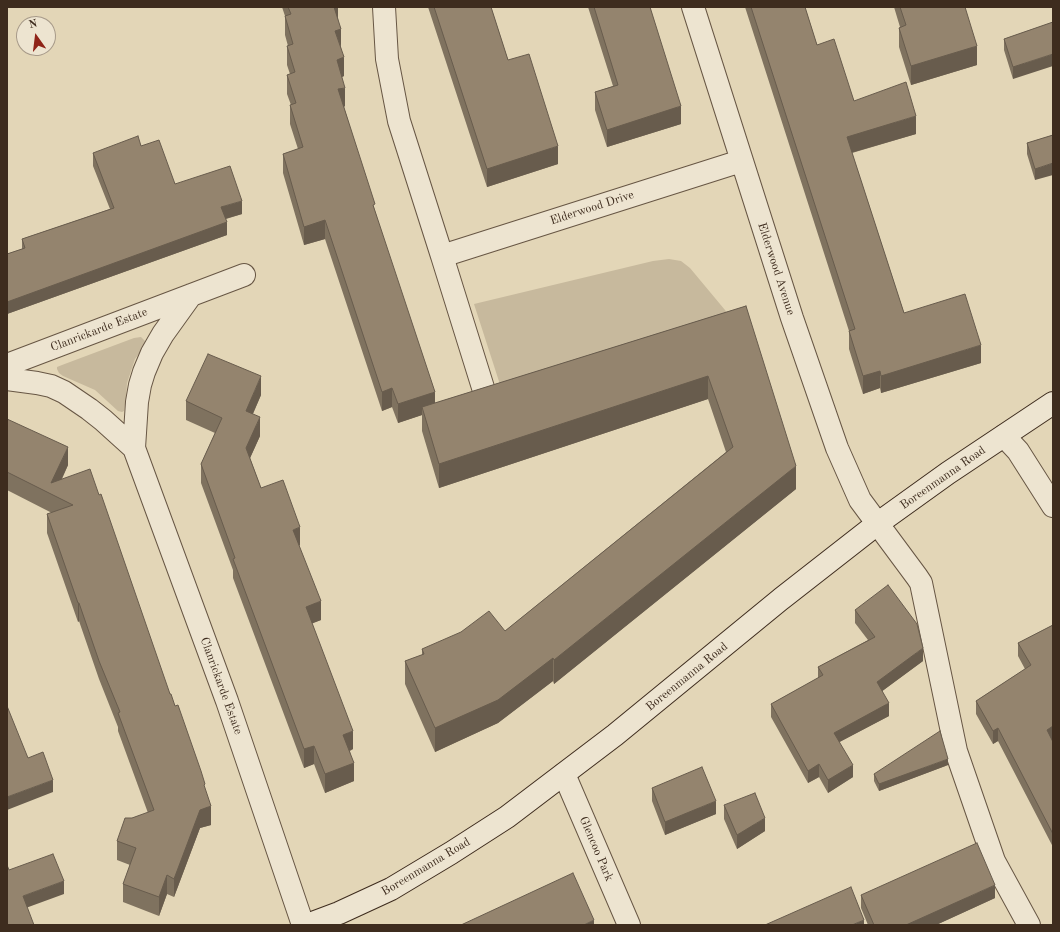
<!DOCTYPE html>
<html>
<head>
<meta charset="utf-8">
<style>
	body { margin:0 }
	#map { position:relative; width:1060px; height:932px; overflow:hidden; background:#e3d6b7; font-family:"Old Standard TT",serif }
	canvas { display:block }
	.frame { position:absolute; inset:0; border:8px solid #3e2c1e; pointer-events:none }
	.north { position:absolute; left:16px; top:16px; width:40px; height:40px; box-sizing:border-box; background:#ede4d0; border:1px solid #a79a89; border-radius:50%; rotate:346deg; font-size:11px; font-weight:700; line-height:16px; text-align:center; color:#3e2c1e }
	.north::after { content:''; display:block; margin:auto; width:14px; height:18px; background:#8f2418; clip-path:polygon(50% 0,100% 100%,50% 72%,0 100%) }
</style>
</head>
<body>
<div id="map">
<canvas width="1060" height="932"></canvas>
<div class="frame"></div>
<div class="north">N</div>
</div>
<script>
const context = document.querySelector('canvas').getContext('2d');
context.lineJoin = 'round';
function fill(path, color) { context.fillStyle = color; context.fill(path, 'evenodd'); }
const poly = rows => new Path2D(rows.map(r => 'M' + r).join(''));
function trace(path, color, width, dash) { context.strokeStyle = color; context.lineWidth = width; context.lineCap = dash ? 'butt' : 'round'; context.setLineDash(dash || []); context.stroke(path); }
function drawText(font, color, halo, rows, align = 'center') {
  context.font = font + ' "Old Standard TT",serif'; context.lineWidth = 4; context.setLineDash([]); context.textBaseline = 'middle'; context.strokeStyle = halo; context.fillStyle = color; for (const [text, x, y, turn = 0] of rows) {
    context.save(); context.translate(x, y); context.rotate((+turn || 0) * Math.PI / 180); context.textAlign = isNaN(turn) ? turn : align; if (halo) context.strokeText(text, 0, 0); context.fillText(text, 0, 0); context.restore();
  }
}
const green = poly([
	[669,259,681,261,690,268,740,328,506,403,474,304,653,261],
	[141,337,145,341,144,347,135,359,127,383,126,398,124,411,122,412,118,411,95,390,63,376,59,373,57,369,57,367,62,365,134,338]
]);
const minor = poly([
	[384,7,387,59,399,121,442,256,741,161],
	[693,7,792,318,837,448,860,500,917,577,921,583,956,751,994,861,1029,925],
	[442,256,485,394],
	[191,295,163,334,152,353,144,372,140,385,137,402,134,448,227,701,303,925],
	[7,365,244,275],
	[7,379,37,383,51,386,64,392,89,409,103,420,134,448],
	[1004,436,1018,451,1053,506],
	[564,774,629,925]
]);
const secondary = poly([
	[307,925,339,913,391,889,451,853,507,817,615,735,781,599,877,524,948,473,1053,403]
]);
const wall = poly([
	[282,7,338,7,338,18,344,76,342,77,345,106,344,107,375,211,435,403,746,306,796,489,554,684,553,681,498,723,435,752,405,684,405,661,422,655,422,649,505,631,726,452,708,399,439,488,422,431,422,415,398,423,392,407,382,411,325,239,304,245,283,173,283,154,298,149,290,124,290,105,291,105,287,94,287,75,290,74,287,65,287,46,288,46,285,35,285,16],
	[428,7,491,7,508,60,558,164,487,187],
	[588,7,650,7,681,124,607,147,595,110,595,92,613,86],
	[745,7,805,7,817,45,854,101,916,134,852,153,904,313,981,363,881,393,880,388,863,394,849,349,849,331],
	[894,7,965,7,977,65,911,85,899,47,899,28,900,27],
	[1053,22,1013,79,1004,50,1004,39],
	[1053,135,1035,180,1027,154,1027,143],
	[141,146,175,184,242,214,226,219,227,235,7,314,7,254,22,249,22,239,110,209,93,166,93,153],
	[261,395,253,414,260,436,250,458,261,488,300,545,299,546,321,620,312,623,353,749,350,751,354,781,325,793,314,764,304,768,233,578,233,570,201,483,201,464,215,433,186,420,186,401],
	[7,419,68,465,62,479,170,694,205,790,211,825,200,828,174,897,167,894,159,916,123,902,123,884,130,865,117,860,117,841,132,818,148,813,118,731,118,727,99,679,79,621,78,622,47,533,47,514,52,513,7,490],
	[855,610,923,661,882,691,889,716,839,742,853,777,828,793,819,777,808,783,771,717,771,704,818,678,818,667,868,640,855,623],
	[1053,625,1053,739,1052,740,1053,742,1053,847,998,741,993,744,976,714,976,701,1025,669,1018,656,1018,643],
	[948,765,879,791,874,781,874,774],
	[652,788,716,814,665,835,652,801],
	[724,805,765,831,737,849,724,819],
	[861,895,995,898,936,925,868,925,861,908]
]);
const shadedWall = poly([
	[332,7,338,7,338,18],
	[341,29,341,47,335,31],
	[977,46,977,65,911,85,911,66],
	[1053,54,1053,66,1013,79,1013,67],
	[344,57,344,76,337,79,337,60],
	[345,88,345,106,338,108,338,89],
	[681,106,681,124,607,147,607,130],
	[916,116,916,134,847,154,847,137],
	[558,146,558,164,487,187,487,169],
	[1053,163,1053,175,1035,180,1035,169],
	[242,201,242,214,221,220,221,207],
	[325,220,325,239,304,245,304,227],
	[227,222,227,235,7,314,7,302],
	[981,345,981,363,881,393,881,376],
	[880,371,880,388,863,394,863,376],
	[261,376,261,395,246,429,246,411],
	[708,376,708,399,439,488,439,464],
	[392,388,392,407,382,411,382,392],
	[435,392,435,411,422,407,422,415,398,423,398,404],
	[260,417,260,436,246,467,246,448],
	[68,447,68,465,54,495,51,483],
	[796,466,796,489,554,684,554,660],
	[300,527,300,545,293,548,293,530],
	[321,601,321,620,306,626,306,607],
	[78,603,79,603,79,621,78,622],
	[923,648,923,661,877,695,877,682],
	[553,658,553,681,498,723,435,752,435,728],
	[889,703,889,716,834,745,834,733],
	[1053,726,1053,739,1047,743,1047,730],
	[998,728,998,741,993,744,993,731],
	[353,731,353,749,343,753,343,735],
	[314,746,314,764,304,768,304,749],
	[948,759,948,765,879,791,879,784],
	[354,763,354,781,325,793,325,774],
	[819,764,819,777,808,783,808,771],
	[853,765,853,777,828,793,828,780],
	[53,780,53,792,7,810,7,797],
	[716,801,716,814,665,835,665,822],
	[211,806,211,825,200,828,174,897,174,879,200,810],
	[765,818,765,831,737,849,737,835],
	[167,875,167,894,159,916,159,897],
	[64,881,64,894,23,909,23,896],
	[995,885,995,898,936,925,906,925],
	[594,920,594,925,584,925],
	[864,920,864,925,852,925]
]);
const building = poly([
	[288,7,334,7,341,29,335,31,344,57,337,60,345,88,338,89,375,204,373,205,435,392,398,404,392,388,382,392,325,220,304,227,283,154,303,147,290,105,296,103,287,75,295,72,287,46,293,44,285,16,291,14,288,7],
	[434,7,491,7,508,60,529,54,558,146,487,169,434,7],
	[594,7,650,7,681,106,607,130,595,92,618,85,594,7],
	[751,7,805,7,817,45,834,39,854,101,906,82,916,116,847,137,904,313,965,294,981,345,881,376,880,371,863,376,849,331,855,329,751,7],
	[900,7,965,7,977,46,911,66,899,28,906,25,900,7],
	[1053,22,1053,54,1013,67,1004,39,1053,22],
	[1053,135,1053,163,1035,169,1027,143,1053,135],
	[138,136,141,146,159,140,175,184,230,166,242,201,221,207,227,222,7,302,7,254,25,248,22,239,114,208,93,153,138,136],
	[746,306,796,466,554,660,553,658,498,700,435,728,405,661,424,654,422,649,461,632,489,611,505,631,733,447,708,376,439,464,422,407,746,306],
	[208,354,261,376,246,411,260,417,246,448,261,488,283,480,300,527,293,530,321,601,306,607,353,731,343,735,354,763,325,774,314,746,304,749,233,559,235,558,201,464,222,418,186,401,208,354],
	[7,419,68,447,51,483,90,469,99,495,101,494,170,694,171,694,175,706,178,705,201,771,205,784,204,785,211,806,200,810,174,879,167,875,159,897,123,884,136,848,117,841,125,818,132,818,154,810,118,713,120,712,99,661,79,603,78,603,47,514,73,505,7,472,7,419],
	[888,585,917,624,923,648,877,682,889,703,834,733,853,765,828,780,819,764,808,771,771,704,823,675,818,667,875,637,855,610,888,585],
	[1053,625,1053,726,1047,730,1053,742,1053,834,998,728,993,731,976,701,1031,665,1018,643,1053,625],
	[7,706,28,758,43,752,53,780,7,797,7,706],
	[940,731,948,759,879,784,874,774,940,731],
	[702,767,716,801,665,822,652,788,702,767],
	[755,793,765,818,737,835,724,805,755,793],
	[977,843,995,885,906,925,874,925,861,895,977,843],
	[53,854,64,881,23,896,34,925,7,925,7,865,9,870,53,854],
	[573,873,594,920,584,925,461,925,573,873],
	[851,887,864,920,852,925,765,925,851,887]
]);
const streetNames = [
	["Elderwood Drive",592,208,-18],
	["Elderwood Avenue",776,269,72],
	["Clanrickarde Estate",99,330,-21],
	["Boreenmanna Road",943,478,-35],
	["Boreenmanna Road",687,677,-39],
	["Clanrickarde Estate",221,686,70],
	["Glencoo Park",596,849,67],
	["Boreenmanna Road",426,867,-31]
];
fill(green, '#c7b99d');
trace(minor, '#675644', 24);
trace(secondary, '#3e2c1e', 24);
trace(minor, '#ede4d0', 22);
trace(secondary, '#ede4d0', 22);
fill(wall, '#7f725f');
fill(shadedWall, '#685c4d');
fill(building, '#94846e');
trace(building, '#685c4d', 1);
drawText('12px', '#3e2c1e', '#ede4d0', streetNames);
</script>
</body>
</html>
